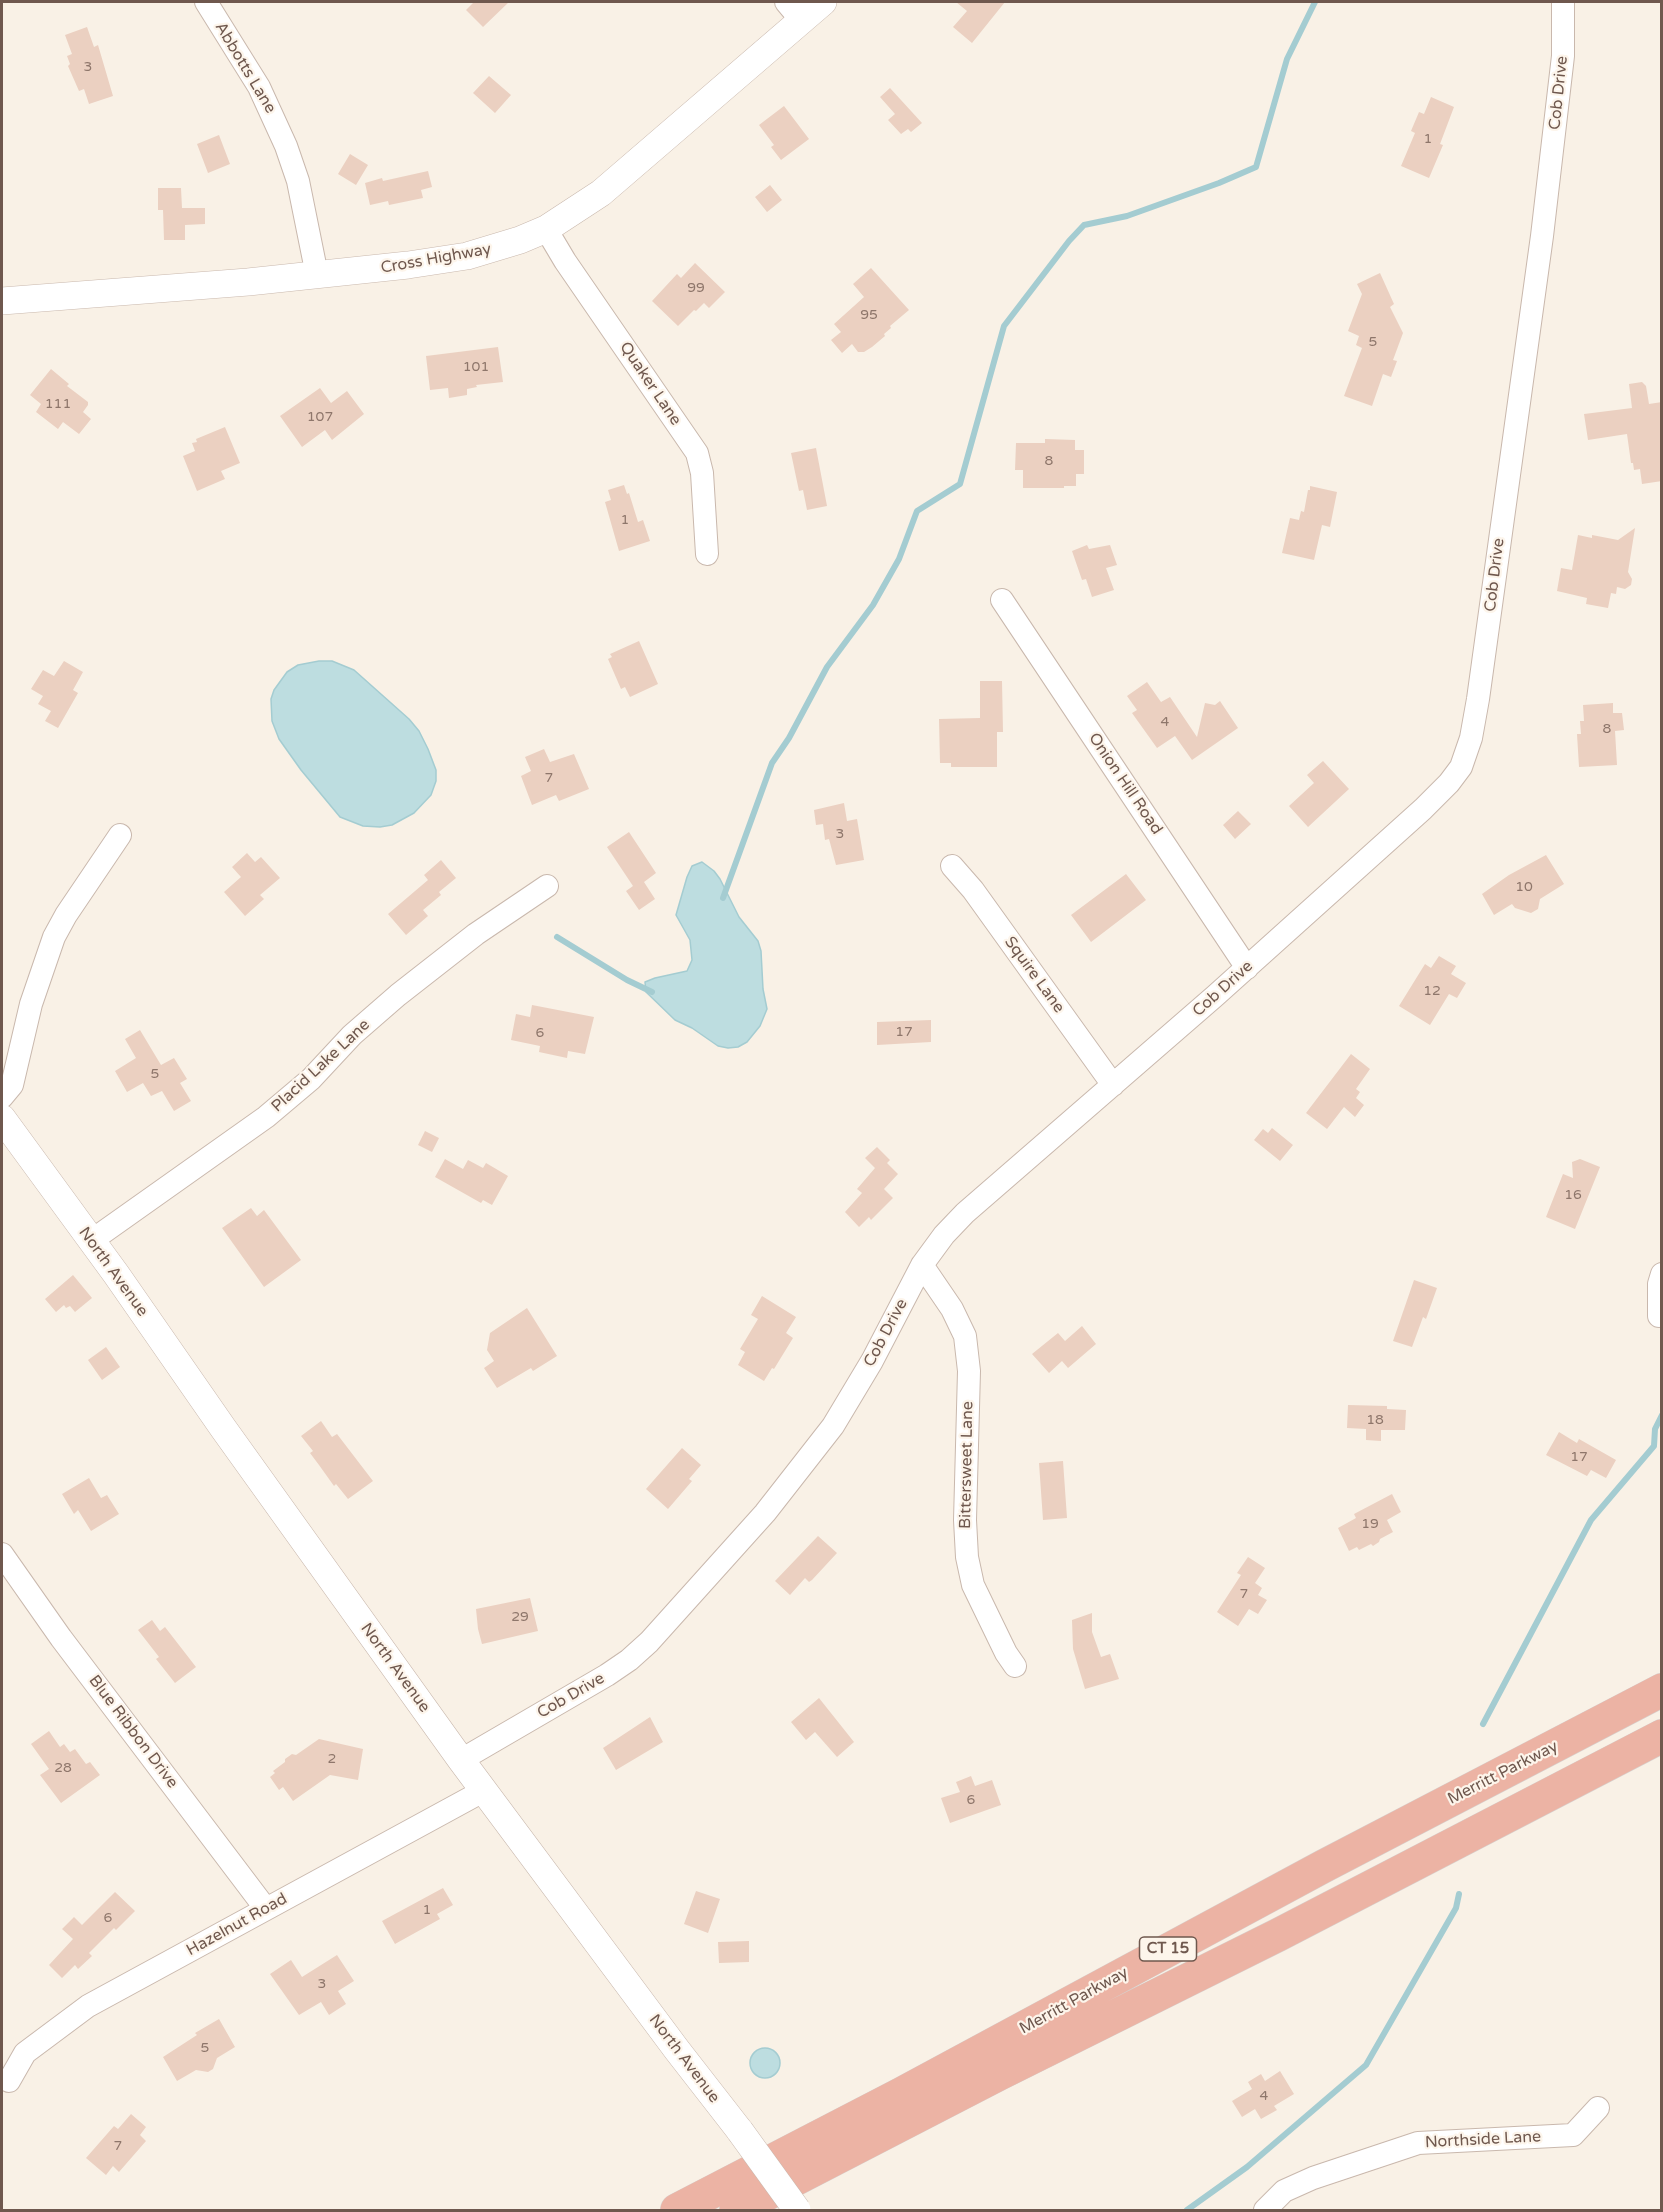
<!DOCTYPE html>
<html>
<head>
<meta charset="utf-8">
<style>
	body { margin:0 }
	#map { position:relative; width:1663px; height:2212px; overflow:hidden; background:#f9f1e6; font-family:"Varela Round",sans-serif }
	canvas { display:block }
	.frame { position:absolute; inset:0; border:3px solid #6f584e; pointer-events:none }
</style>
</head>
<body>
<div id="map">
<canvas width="1663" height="2212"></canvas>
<div class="frame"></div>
</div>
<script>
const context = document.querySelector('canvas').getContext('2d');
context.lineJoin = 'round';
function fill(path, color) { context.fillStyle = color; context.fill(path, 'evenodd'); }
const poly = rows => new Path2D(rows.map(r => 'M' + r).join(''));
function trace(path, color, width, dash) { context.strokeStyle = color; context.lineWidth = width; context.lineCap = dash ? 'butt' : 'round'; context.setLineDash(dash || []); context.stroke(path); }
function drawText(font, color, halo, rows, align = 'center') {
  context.font = font + ' "Varela Round",sans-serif'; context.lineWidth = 4.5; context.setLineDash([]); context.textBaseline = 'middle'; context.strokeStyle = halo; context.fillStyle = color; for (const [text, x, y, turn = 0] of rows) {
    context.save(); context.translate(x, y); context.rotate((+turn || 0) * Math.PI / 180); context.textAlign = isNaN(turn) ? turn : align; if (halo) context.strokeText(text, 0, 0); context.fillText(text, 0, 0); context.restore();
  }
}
const water = poly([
	[319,661,332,661,354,670,409,719,419,731,428,749,436,770,436,781,431,795,414,813,392,825,380,827,363,826,340,817,301,770,279,739,272,721,271,699,274,690,287,672,298,665,319,661],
	[702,862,714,871,720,879,739,917,758,941,761,951,763,989,767,1009,760,1026,747,1042,738,1047,728,1048,718,1046,692,1028,675,1020,646,992,645,982,655,978,687,971,692,960,690,940,676,915,687,877,692,866,702,862],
	'750 2063a15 15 0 1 1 30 0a15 15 0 1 1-30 0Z'
]);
const stream = poly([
	[723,898,772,763,789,738,827,667,873,605,899,559,917,511,960,484,1004,326,1069,241,1084,225,1127,216,1219,183,1256,167,1287,59,1315,2],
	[557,937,627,980,652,992],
	[1483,1724,1591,1520,1654,1446,1655,1429,1662,1415],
	[1187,2210,1247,2167,1366,2065,1456,1908,1459,1894]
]);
const building = poly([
	[474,2,509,2,483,27,466,10],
	[956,2,1005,2,972,43,953,27,967,11],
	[87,27,94,47,98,45,113,96,89,104,84,89,79,91,68,66,70,64,67,56,72,54,65,35],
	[489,76,511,95,495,113,473,93],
	[890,88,922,123,911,132,908,129,901,134,888,120,895,114,880,97],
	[1431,97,1454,107,1440,144,1443,145,1429,178,1401,166,1415,133,1411,131,1419,112,1424,114],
	[784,106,809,139,781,160,771,147,774,145,759,125],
	[219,135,230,164,208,173,197,144],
	[350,154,368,165,356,185,338,174],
	[428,171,432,187,421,190,423,198,389,205,388,201,370,205,365,183,382,178,383,181],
	[770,185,782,200,767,212,755,197],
	[158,188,181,188,182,208,205,208,205,224,185,225,185,240,164,240,163,210,158,210],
	[695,263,725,292,709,308,704,303,696,311,694,310,678,326,652,301,677,274,681,278],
	[871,268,909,310,890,326,891,328,884,334,885,336,872,347,864,352,858,352,852,344,842,353,831,340,841,332,834,324,864,297,853,284],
	[1380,273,1394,304,1390,307,1403,333,1393,360,1397,361,1391,377,1383,374,1372,406,1344,396,1362,348,1356,345,1359,336,1348,331,1362,294,1357,284],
	[498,347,503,382,476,385,477,387,467,389,467,395,449,398,448,388,430,390,426,356],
	[51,369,69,384,67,386,88,402,88,405,83,412,91,419,79,434,63,422,58,429,36,412,41,404,30,395],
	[1642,382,1646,386,1649,404,1662,402,1662,481,1642,484,1640,469,1634,470,1633,463,1631,463,1627,434,1588,440,1584,414,1632,408,1629,384],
	[320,388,331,403,347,391,364,414,332,440,325,430,302,447,280,416],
	[225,427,240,463,221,471,225,479,197,491,183,456,195,451,192,443,197,442,196,439],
	[1045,439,1075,440,1075,450,1084,450,1084,474,1076,474,1076,486,1064,486,1064,488,1023,488,1023,470,1015,470,1016,443,1045,443],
	[816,448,827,506,807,510,803,490,799,491,791,453],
	[624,485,627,494,629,493,638,522,643,520,650,541,619,551,605,502,611,500,608,490],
	[1310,486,1337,492,1330,527,1322,525,1314,560,1282,553,1290,518,1299,520,1301,511,1304,512,1308,490,1310,490],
	[1635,528,1628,572,1632,579,1631,585,1625,589,1617,587,1616,594,1611,593,1608,608,1586,604,1587,598,1557,591,1561,568,1572,570,1578,535,1592,538,1592,535,1618,540],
	[1087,545,1089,549,1110,545,1117,565,1106,568,1114,590,1092,597,1086,579,1082,580,1072,551],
	[639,641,658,684,630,697,625,687,621,689,608,659,612,657,610,654],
	[64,661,83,672,73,690,78,693,58,728,45,721,51,711,38,704,43,696,31,689,43,670,54,676],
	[980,681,1002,681,1003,732,997,732,997,767,951,767,951,763,940,763,939,719,980,718],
	[1147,682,1161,702,1170,697,1197,737,1205,703,1215,705,1220,701,1238,728,1192,760,1175,736,1157,748,1132,713,1137,710,1127,696],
	[1613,703,1613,713,1622,713,1624,730,1615,731,1617,765,1579,767,1577,734,1581,734,1580,721,1584,721,1583,705],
	[544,749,550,762,574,754,589,789,559,801,556,795,532,805,521,776,531,771,525,757],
	[1323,761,1349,789,1308,827,1289,806,1314,783,1307,775],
	[844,803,847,821,857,819,864,860,836,865,829,839,825,840,823,824,816,825,814,810],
	[1238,811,1251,824,1235,839,1223,825],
	[629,832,656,873,644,882,655,899,639,910,626,891,633,886,607,847],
	[247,853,255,862,261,857,280,878,260,895,264,899,245,916,224,892,241,877,232,867],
	[1546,855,1564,884,1540,899,1538,909,1531,913,1515,908,1512,904,1494,915,1482,894,1509,875],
	[441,860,456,878,439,892,441,895,423,910,428,916,406,935,388,914,428,880,424,875],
	[1126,874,1146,900,1091,942,1071,915],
	[1439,956,1456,966,1451,974,1466,983,1457,998,1449,994,1430,1025,1399,1006,1425,964,1431,968],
	[532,1005,594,1017,585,1054,568,1051,567,1058,539,1052,540,1046,511,1040,516,1014,530,1017],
	[931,1020,931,1042,877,1045,877,1022],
	[140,1030,161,1065,174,1058,187,1079,180,1083,191,1101,174,1111,162,1091,151,1096,143,1083,127,1092,115,1071,136,1058,125,1039],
	[1351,1054,1370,1069,1356,1089,1360,1092,1356,1098,1364,1105,1355,1117,1344,1107,1327,1129,1306,1113],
	[1272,1128,1293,1145,1280,1161,1254,1140,1263,1129,1268,1133],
	[425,1131,439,1138,432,1152,418,1145],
	[877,1147,890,1160,887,1163,898,1174,884,1189,893,1198,871,1220,869,1217,859,1227,845,1212,862,1193,857,1189,875,1168,865,1158],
	[445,1159,463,1169,468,1160,483,1168,486,1163,508,1176,492,1205,483,1200,481,1203,435,1177],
	[1580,1159,1600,1167,1575,1229,1546,1217,1563,1174,1573,1178,1572,1162],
	[251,1208,257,1216,264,1210,301,1260,264,1287,222,1228],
	[73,1275,92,1298,75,1312,70,1306,66,1308,64,1305,56,1312,45,1299],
	[1414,1280,1437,1288,1426,1319,1423,1317,1412,1347,1393,1341],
	[762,1296,796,1317,786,1333,793,1338,774,1369,772,1368,764,1381,738,1365,745,1352,740,1349,758,1319,751,1315],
	[527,1308,557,1356,533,1371,531,1368,497,1388,484,1368,494,1361,487,1350,490,1333],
	[1082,1326,1096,1344,1068,1368,1062,1361,1049,1373,1032,1354,1058,1333,1065,1341],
	[106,1347,120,1367,102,1380,88,1360],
	[1348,1405,1387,1406,1387,1409,1406,1410,1405,1430,1381,1430,1381,1441,1366,1440,1366,1429,1347,1428],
	[321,1421,332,1437,337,1434,373,1481,348,1499,336,1484,334,1486,319,1465,310,1453,313,1451,301,1436],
	[1559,1432,1577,1443,1579,1439,1616,1460,1606,1478,1591,1470,1587,1476,1546,1455],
	[682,1448,701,1465,689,1479,692,1481,668,1509,646,1489],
	[1063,1461,1067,1518,1043,1520,1039,1463],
	[89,1478,101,1498,107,1495,119,1514,91,1531,78,1510,74,1514,62,1494],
	[1392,1494,1401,1512,1387,1520,1393,1532,1380,1539,1379,1542,1373,1546,1371,1544,1359,1550,1357,1547,1349,1551,1338,1528,1356,1518,1354,1514],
	[818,1536,837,1553,812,1580,809,1582,805,1578,790,1595,775,1581],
	[1248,1557,1265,1568,1255,1583,1262,1588,1258,1595,1267,1600,1258,1614,1249,1609,1238,1626,1217,1612,1241,1575,1237,1573],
	[530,1598,538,1631,482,1644,478,1629,476,1609],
	[1092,1613,1092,1632,1101,1657,1110,1654,1119,1679,1085,1689,1073,1649,1072,1620],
	[152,1620,160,1631,165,1627,196,1667,175,1683,156,1659,159,1657,138,1630],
	[819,1698,854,1742,837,1757,815,1732,806,1740,791,1722],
	[650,1717,663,1742,616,1770,603,1748],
	[49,1731,60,1747,64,1744,70,1752,75,1749,86,1764,90,1762,100,1775,61,1803,40,1775,49,1769,31,1744],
	[319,1739,363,1749,358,1780,330,1775,293,1801,283,1787,279,1790,270,1777,275,1773,273,1771,285,1762,285,1759,292,1754,296,1755],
	[971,1776,975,1786,992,1780,1001,1805,950,1823,941,1798,960,1792,956,1782],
	[443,1888,453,1905,437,1914,440,1919,395,1944,382,1921],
	[696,1891,720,1899,708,1933,684,1924],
	[115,1892,135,1911,116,1930,114,1928,89,1953,92,1956,78,1969,75,1965,62,1978,49,1965,73,1939,62,1929,74,1917,82,1925],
	[749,1941,749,1962,719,1963,718,1942],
	[337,1955,354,1981,338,1991,346,2004,329,2015,321,2002,299,2015,270,1974,291,1960,302,1977],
	[219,2019,235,2047,217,2058,213,2069,208,2072,196,2070,177,2081,163,2057,197,2035,195,2033],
	[1280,2071,1294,2094,1274,2106,1277,2110,1261,2119,1255,2109,1242,2117,1232,2101,1252,2089,1248,2082,1261,2074,1265,2081],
	[131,2114,146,2127,140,2135,146,2141,119,2172,113,2166,106,2175,86,2158,114,2126,118,2129]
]);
const minor = poly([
	[206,2,259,87,286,146,298,181,317,275],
	[786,2,801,20],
	[546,229,565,261,697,453,702,473,707,554],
	[1002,600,1247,968],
	[952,866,973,890,1113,1085],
	[2,1097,12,1085,31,1004,54,937,66,915,120,835],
	[91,1241,266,1117,311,1079,352,1035,398,995,476,934,547,886],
	[922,1265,952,1309,965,1336,969,1371,965,1520,967,1557,973,1585,1006,1653,1015,1666],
	[1659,1316,1659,1284,1662,1274],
	[2,1554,61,1638,266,1909],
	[461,1760,607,1675,629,1660,649,1642,765,1513,833,1426,872,1361,922,1265,944,1235,965,1213,1215,996,1423,809,1449,783,1461,767,1471,738,1478,699,1542,236,1563,56,1563,2],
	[9,2081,25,2053,88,2006,483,1791],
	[1265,2210,1284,2191,1313,2178,1418,2143,1573,2135,1598,2108]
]);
const tertiary = poly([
	[2,301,248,282,408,265,467,256,520,240,546,229,601,193,823,2],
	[2,1118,116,1274,223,1428,461,1760,677,2050,740,2131]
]);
const motorway = poly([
	[677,2210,901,2094,1324,1866,1662,1690],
	[736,2210,999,2074,1278,1935,1662,1736]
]);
const tertiaryBridge = poly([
	[740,2131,797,2210]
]);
const numberNames = [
	["3",88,67],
	["1",1428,139],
	["99",696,288],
	["95",869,315],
	["5",1373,342],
	["101",476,367],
	["111",58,404],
	["107",320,417],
	["8",1049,461],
	["1",625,520],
	["4",1165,722],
	["8",1607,729],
	["7",549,778],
	["3",840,834],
	["10",1524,887],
	["12",1432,991],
	["17",904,1032],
	["6",540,1033],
	["5",155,1074],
	["16",1573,1195],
	["18",1375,1420],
	["17",1579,1457],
	["19",1370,1524],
	["7",1244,1594],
	["29",520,1617],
	["2",332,1759],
	["28",63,1768],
	["6",971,1800],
	["1",427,1910],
	["6",108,1918],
	["3",322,1984],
	["5",205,2048],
	["4",1264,2096],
	["7",118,2146]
];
const shields = [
	[1168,1949,57]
];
const shieldNames = [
	["CT 15",1168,1949]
];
const streetNames = [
	["Abbotts Lane",245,68,59],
	["Cob Drive",1559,93,-84],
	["Cross Highway",436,259,-10],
	["Quaker Lane",650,384,56],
	["Cob Drive",1495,575,-83],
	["Onion Hill Road",1125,784,56],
	["Squire Lane",1034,975,54],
	["Cob Drive",1223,989,-42],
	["Placid Lake Lane",321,1066,-43],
	["North Avenue",113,1272,54],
	["Cob Drive",886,1333,-62],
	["Bittersweet Lane",967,1465,-89],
	["North Avenue",395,1668,54],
	["Cob Drive",571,1696,-30],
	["Blue Ribbon Drive",133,1732,53],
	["Merritt Parkway",1503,1773,-27],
	["Hazelnut Road",237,1925,-29],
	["Merritt Parkway",1074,2001,-29],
	["North Avenue",684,2059,53],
	["Northside Lane",1483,2140,-3]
];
fill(water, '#bddde0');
trace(water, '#a4ccd1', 1.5);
trace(stream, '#a4ccd1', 6);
fill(building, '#ebd0c1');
trace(minor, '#c9b8ad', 24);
trace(tertiary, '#c9b8ad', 28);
trace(motorway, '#d7d0cd', 34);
trace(minor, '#fff', 22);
trace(tertiary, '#fff', 27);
trace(motorway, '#ecb3a4', 33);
trace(tertiaryBridge, '#c9b8ad', 28, []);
trace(tertiaryBridge, '#fff', 27);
drawText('14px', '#8e766b', null, numberNames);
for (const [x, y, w] of shields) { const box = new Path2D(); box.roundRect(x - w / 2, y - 12, w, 24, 4.5); context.fillStyle = '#fdf5eb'; context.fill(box); trace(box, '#6f584e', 1.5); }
drawText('bold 15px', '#6f584e', null, shieldNames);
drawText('16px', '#6f584e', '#fdf5eb', streetNames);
</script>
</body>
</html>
